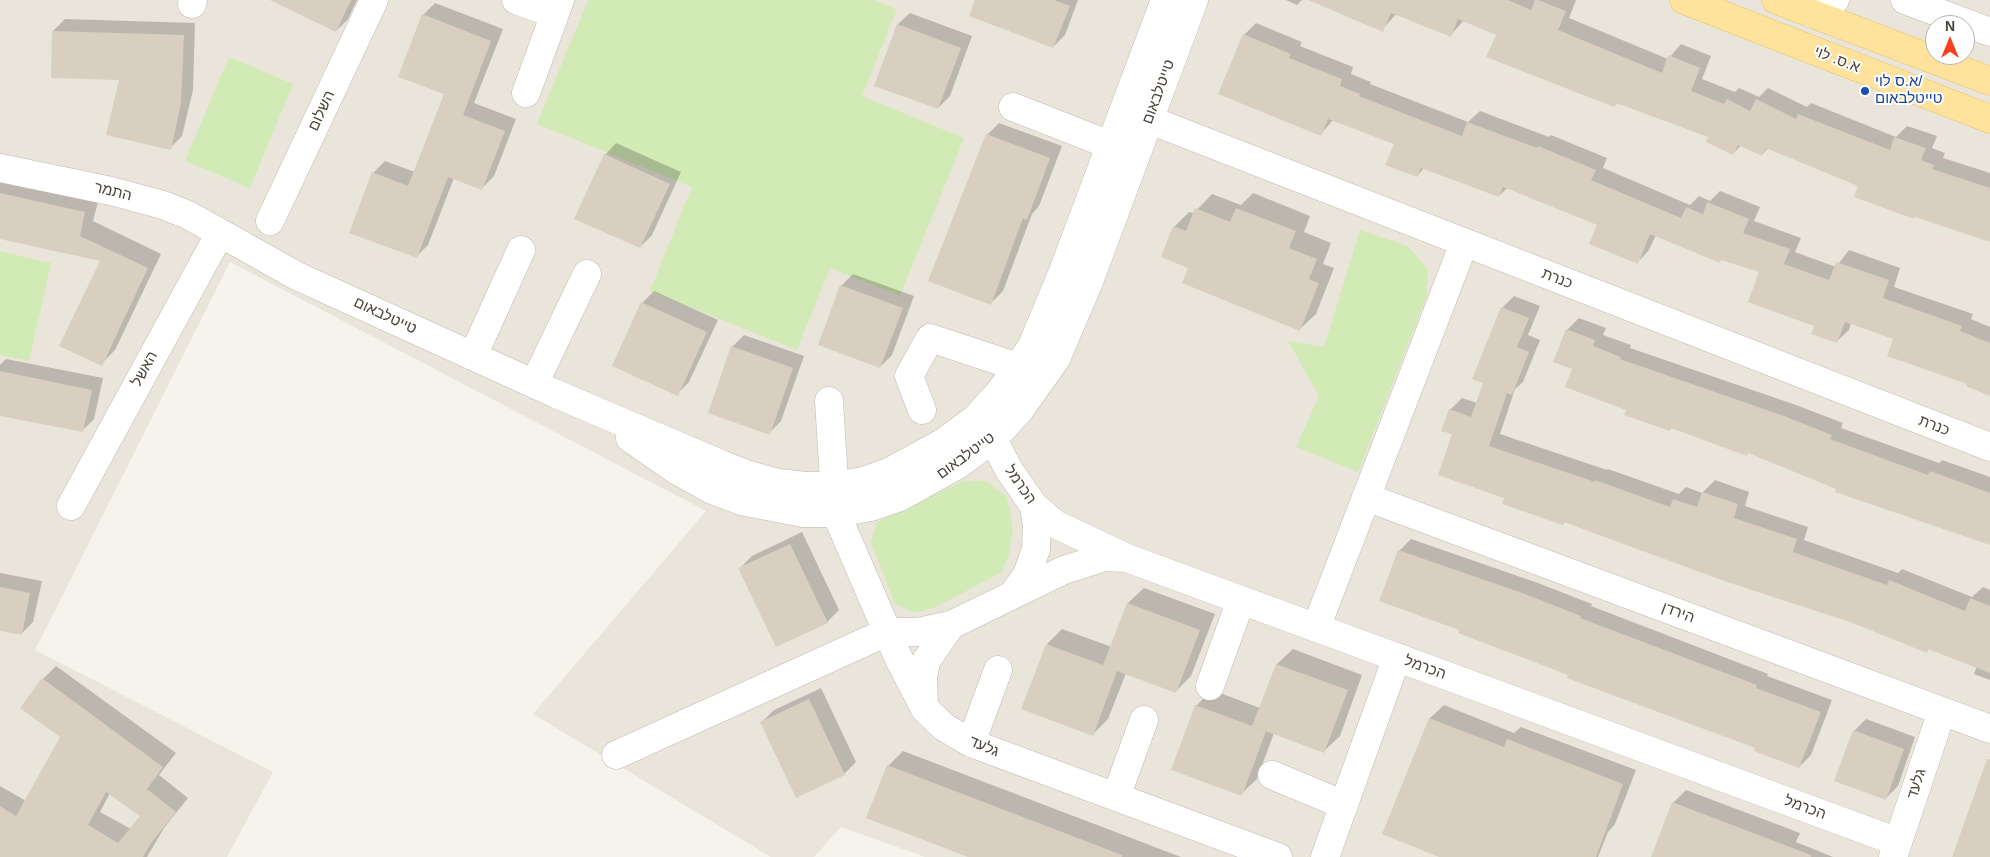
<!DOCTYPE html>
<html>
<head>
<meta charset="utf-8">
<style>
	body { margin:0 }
	#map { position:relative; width:1990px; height:857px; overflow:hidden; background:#f6f3ec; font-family:Helvetica,sans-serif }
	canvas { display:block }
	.north { position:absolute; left:1925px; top:15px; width:50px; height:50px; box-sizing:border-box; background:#fff; border:1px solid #b7b4b0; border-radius:50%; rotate:0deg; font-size:14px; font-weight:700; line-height:20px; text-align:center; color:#4b4439 }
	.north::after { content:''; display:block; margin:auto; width:18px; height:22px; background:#fc3f1d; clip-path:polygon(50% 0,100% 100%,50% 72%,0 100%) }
</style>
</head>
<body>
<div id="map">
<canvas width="1990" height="857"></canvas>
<div class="north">N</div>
</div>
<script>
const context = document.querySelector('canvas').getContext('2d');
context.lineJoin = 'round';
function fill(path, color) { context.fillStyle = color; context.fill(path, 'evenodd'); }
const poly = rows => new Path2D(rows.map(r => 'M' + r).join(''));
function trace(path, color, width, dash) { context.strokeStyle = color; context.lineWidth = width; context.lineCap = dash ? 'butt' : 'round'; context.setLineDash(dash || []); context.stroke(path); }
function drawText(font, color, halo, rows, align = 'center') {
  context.font = font + ' Helvetica,"Noto Sans Hebrew",sans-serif'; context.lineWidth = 4; context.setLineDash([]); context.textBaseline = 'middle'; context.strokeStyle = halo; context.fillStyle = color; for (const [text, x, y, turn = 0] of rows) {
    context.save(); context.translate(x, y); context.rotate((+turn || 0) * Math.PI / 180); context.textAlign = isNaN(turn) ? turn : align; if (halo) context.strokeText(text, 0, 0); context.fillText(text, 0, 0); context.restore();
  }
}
const residential = poly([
	[0,0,1990,0,1990,857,925,857,841,827,814,857,771,857,533,714,706,511,230,262,35,650,273,772,227,857,0,857],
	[1935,25,1965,25,1965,55,1935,55]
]);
const green = poly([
	[588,0,874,0,897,9,862,96,964,138,900,296,830,268,797,350,650,291,692,187,537,124],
	[229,57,293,84,250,188,185,161],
	[1360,230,1408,246,1428,269,1426,298,1358,472,1296,447,1319,396,1288,341,1324,347],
	[0,251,51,263,29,361,0,355],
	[964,481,986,481,1007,497,1013,529,1009,554,1002,572,938,606,916,613,895,604,871,542,877,522]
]);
const shadow = poly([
	[271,0,357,0,348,19,336,31],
	[976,0,1078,0,1065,35,1053,47],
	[1286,0,1302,0,1297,5],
	[1311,0,1576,0,1569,18,1668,59,1681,44,1711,56,1702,79,1735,92,1739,88,1759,97,1768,88,1807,107,1811,103,1896,137,1907,126,1937,136,1932,148,1945,153,1943,158,1990,173,1990,240,1768,148,1762,155,1741,145,1733,154,1709,137,1618,102,1614,106,1497,34,1464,20,1450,36,1396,14,1382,30],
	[435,3,503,29,474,103,516,119,494,176,482,188,454,178,428,245,416,257,373,173,385,161,415,172,445,93,423,15],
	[910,13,972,36,950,96,938,108,898,24],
	[65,19,195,23,193,90,182,136,170,148,121,79,53,31],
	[1256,23,1302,42,1300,46,1353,67,1351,74,1371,82,1370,84,1468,122,1480,111,1549,137,1551,135,1607,158,1603,168,1690,205,1699,196,1710,201,1720,191,1760,207,1754,221,1801,238,1795,252,1836,267,1849,250,1900,268,1894,287,1973,314,1971,319,1990,327,1990,395,1895,338,1851,323,1849,330,1837,341,1815,326,1760,271,1656,235,1649,250,1638,262,1599,224,1508,187,1499,196,1424,168,1417,176,1395,143,1333,120,1320,135,1244,35],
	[999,123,1062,146,1039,206,1032,214,1003,291,991,303,987,135],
	[616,143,681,172,652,235,640,247,605,155],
	[0,176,99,198,93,221,161,254,115,350,101,364,102,260,0,238],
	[1253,193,1310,216,1304,232,1331,243,1323,264,1334,268,1316,314,1300,329,1189,267,1174,227,1189,212,1194,213,1212,194,1241,205],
	[853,274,914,296,892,355,880,367,841,286],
	[654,291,718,320,689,382,677,394,642,303],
	[1514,296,1540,306,1528,335,1540,340,1523,382,1515,389,1500,434,1607,470,1608,469,1679,494,1686,487,1702,493,1715,480,1749,492,1745,506,1808,527,1804,540,1898,573,1902,569,1972,597,1983,587,1990,590,1990,680,1974,674,1977,666,1930,648,1926,652,1851,621,1565,521,1563,524,1506,497,1453,434,1450,410,1462,398,1477,403,1485,383,1502,308],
	[1579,318,1606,328,1603,335,1631,345,1630,348,1796,405,1843,423,1841,428,1939,463,1942,460,1990,477,1990,544,1838,488,1749,452,1747,454,1672,427,1669,430,1628,409,1573,368,1567,330],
	[744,335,804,356,781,421,769,433,732,347],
	[6,359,103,378,94,419,82,431,0,415,0,365],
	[802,532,839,610,827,622,740,568,752,556],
	[1411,539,1538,583,1592,604,1591,606,1768,674,1767,676,1832,700,1811,755,1799,767,1756,747,1461,630,1399,551],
	[0,573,42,581,33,622,21,634,0,630],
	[1144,588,1215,614,1191,676,1176,691,1126,673,1108,719,1093,734,1047,644,1062,629,1112,647,1128,603],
	[1293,649,1362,675,1340,736,1324,751,1274,733,1257,779,1241,794,1196,706,1212,690,1260,708,1277,664],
	[56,666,176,753,159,775,188,798,164,828,147,857,0,857,0,786,26,801,62,737,43,679],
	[110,793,141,816,131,829,100,812],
	[821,688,856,762,844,774,762,722,774,710],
	[1444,705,1514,733,1521,727,1636,770,1615,824,1608,832,1598,857,1442,857,1384,833,1430,718],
	[1866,719,1915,737,1898,786,1886,798,1854,731],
	[903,751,1181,857,971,857,888,766],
	[1686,790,1800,833,1796,842,1833,857,1652,857,1673,803]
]);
const building = poly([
	[270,0,351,0,336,32],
	[975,0,1054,0,1070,6,1053,48,969,16],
	[1308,0,1508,0,1531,10,1535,0,1538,0,1566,11,1558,30,1662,73,1668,55,1700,68,1691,91,1724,104,1727,99,1750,111,1756,99,1796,119,1798,114,1890,150,1894,137,1926,148,1921,160,1934,165,1932,169,1990,188,1990,242,1915,217,1914,219,1854,197,1858,186,1766,148,1762,156,1738,145,1733,155,1706,142,1708,137,1616,103,1614,107,1486,57,1496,35,1458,19,1451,37,1391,13,1383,32],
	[422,14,491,41,463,115,505,131,482,190,448,177,417,258,349,233,372,172,408,186,444,94,398,77],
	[897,24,961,48,938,109,874,86],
	[52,31,184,35,181,103,171,150,106,135,119,80,51,78],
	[1243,34,1291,54,1289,58,1342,79,1340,86,1360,94,1359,96,1462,136,1467,122,1537,148,1538,146,1596,170,1591,180,1681,218,1686,207,1703,214,1707,202,1749,219,1743,233,1790,249,1784,264,1829,280,1836,262,1889,280,1883,298,1962,326,1960,331,1990,343,1990,396,1966,386,1967,384,1887,356,1893,339,1845,322,1837,343,1811,334,1814,326,1748,302,1759,272,1721,260,1720,263,1650,234,1638,264,1589,244,1597,225,1503,187,1499,197,1421,168,1417,177,1385,165,1394,144,1328,119,1321,136,1218,94],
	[986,134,1050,158,1027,220,1023,218,991,305,928,281],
	[604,154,670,184,640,248,574,219],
	[0,193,85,212,80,236,148,268,102,366,59,346,100,261,0,239],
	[1195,208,1230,222,1236,208,1296,231,1289,248,1317,259,1309,279,1319,283,1300,331,1182,283,1188,268,1161,257,1173,226,1186,231],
	[840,285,903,308,880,368,818,345],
	[641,302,707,332,678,396,612,366],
	[1501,307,1529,318,1517,347,1529,352,1512,395,1507,393,1489,446,1595,482,1595,480,1670,507,1673,499,1697,507,1702,492,1738,504,1734,518,1797,539,1793,552,1887,585,1889,580,1965,611,1970,598,1990,606,1990,673,1928,649,1927,653,1850,622,1724,581,1564,522,1563,525,1502,504,1504,498,1438,475,1452,434,1441,431,1449,409,1471,417,1483,383,1472,379],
	[1566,329,1595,340,1593,346,1621,357,1620,359,1784,416,1832,435,1830,439,1928,475,1930,471,1990,493,1990,545,1835,492,1836,489,1748,453,1747,456,1671,428,1670,431,1624,415,1626,410,1565,387,1572,369,1553,362],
	[731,346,793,368,770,435,708,413],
	[0,371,92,390,83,432,0,416],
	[790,544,828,623,776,647,738,568],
	[1398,550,1525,594,1581,616,1580,618,1757,685,1756,688,1821,712,1799,768,1754,751,1755,748,1567,678,1568,675,1458,633,1459,630,1379,601],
	[0,587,30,593,22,635,0,631],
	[1127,603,1200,630,1176,693,1117,671,1093,736,1021,709,1046,644,1103,665],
	[1276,664,1348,690,1324,753,1252,726],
	[42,678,163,767,147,789,176,812,151,843,143,857,0,857,0,806,16,816,60,737,20,708],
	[106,792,140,816,118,843,88,825],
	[809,699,845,775,796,798,760,722],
	[1195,705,1266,731,1242,796,1171,770],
	[1429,718,1504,747,1507,739,1623,784,1596,857,1439,857,1382,834],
	[1853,730,1904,749,1886,800,1834,781],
	[1987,759,1990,759,1990,857,1952,857],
	[887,765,1122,855,1122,857,968,857,866,818],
	[1672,802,1811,855,1811,857,1651,857]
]);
const minor = poly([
	[516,0,554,14],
	[1905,0,1990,32],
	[192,4,193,0],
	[1812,14,1835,0],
	[526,93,560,0],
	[1013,107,1110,145],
	[1132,113,1990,447],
	[0,168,111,191,163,205,188,215,297,276,554,393,723,465,749,475,778,483,805,486,833,486,864,481,889,472,944,442,975,419,998,394,1018,367,1032,346,1062,274,1165,0],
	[270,221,374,0],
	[473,356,521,250],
	[534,384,587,274],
	[829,401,836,513,898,657,925,709,944,727,971,743,1278,857],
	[922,410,909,376,930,338,1018,367],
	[630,438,676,470,712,490,741,501,803,513,836,513,871,507,900,497,959,464,993,439,1019,411,1056,359,1088,284,1194,0],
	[993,439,1009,470,1034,506,1055,524,1127,558,1898,842],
	[1366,497,1990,729],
	[71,506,220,233],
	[1014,593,1027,575,1036,549,1037,526,1034,506],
	[1316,628,1464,243],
	[1210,686,1241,600],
	[924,705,923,678,926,661,951,625],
	[971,743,998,670],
	[616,755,887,632,918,632,951,625,1064,570,1105,557,1125,558],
	[1272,775,1344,805],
	[1116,797,1144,720],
	[1325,857,1397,657],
	[1893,857,1942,711]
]);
const major = poly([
	[1684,0,1990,119],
	[1776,0,1990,81]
]);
const markers = [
	[1865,91,5,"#1a4fb4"]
];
const streetNames = [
	["א.ס. לוי",1837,60,21],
	["טייטלבאום",1159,92,-70],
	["השלום",322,111,-65],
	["התמר",113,192,14],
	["כנרת",1557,279,21],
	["טייטלבאום",385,316,25],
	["האשל",145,369,-61],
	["כנרת",1934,426,21],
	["טייטלבאום",966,456,-36],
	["הכרמל",1020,485,55],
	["הירדן",1678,613,20],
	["הכרמל",1425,668,20],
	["גלעד",984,747,23],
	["גלעד",1917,784,-72],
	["הכרמל",1805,808,20]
];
const transitNames = [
	["א.ס לוי/",1875,82],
	["טייטלבאום",1875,99]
];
fill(residential, '#eae5da');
fill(green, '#d2eab5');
fill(shadow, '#0003');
fill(building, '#d8cfc1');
trace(minor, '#c2bbae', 29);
trace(major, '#e6c16a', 29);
trace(minor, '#fff', 28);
trace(major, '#ffe39c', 28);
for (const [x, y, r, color] of markers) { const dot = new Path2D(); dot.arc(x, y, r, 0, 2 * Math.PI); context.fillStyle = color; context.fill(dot); trace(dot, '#fff', 2); }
drawText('15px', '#4b4439', '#fff', streetNames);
drawText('15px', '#164399', '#fff', transitNames, 'left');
</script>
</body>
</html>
